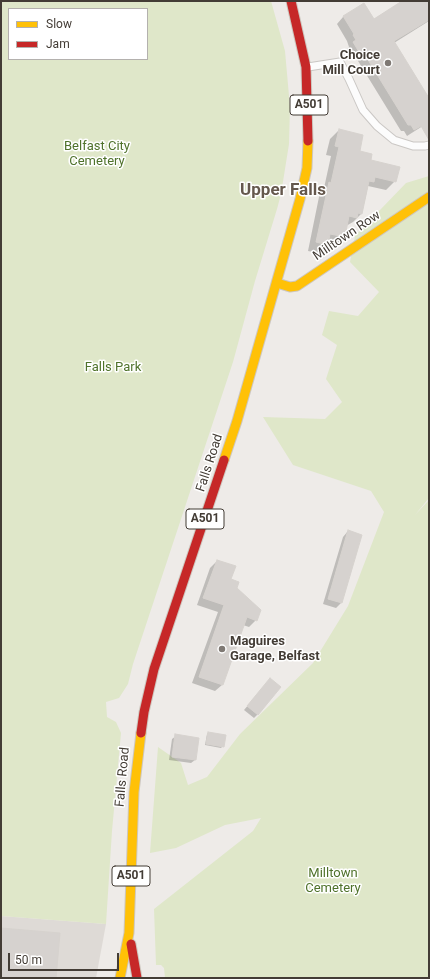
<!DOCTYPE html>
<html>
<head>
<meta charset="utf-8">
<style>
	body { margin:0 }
	#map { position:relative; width:430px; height:979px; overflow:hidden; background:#eeebe8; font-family:Roboto,sans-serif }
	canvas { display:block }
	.frame { position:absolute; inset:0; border:2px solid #433c35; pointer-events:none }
	.legend { position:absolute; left:8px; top:8px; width:140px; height:52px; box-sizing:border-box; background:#fff; border:1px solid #b4b1ae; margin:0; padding:5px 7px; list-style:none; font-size:12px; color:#433c35 }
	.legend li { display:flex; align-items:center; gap:8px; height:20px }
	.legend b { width:20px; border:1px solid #b4b1ae }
	.scale { position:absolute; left:8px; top:953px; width:111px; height:18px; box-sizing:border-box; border:2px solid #433c35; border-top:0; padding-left:5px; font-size:12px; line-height:14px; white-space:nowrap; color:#433c35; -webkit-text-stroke:3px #fff; paint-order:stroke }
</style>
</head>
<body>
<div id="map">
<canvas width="430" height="979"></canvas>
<div class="frame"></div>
<ul class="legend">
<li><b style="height:5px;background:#ffc107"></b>Slow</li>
<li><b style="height:5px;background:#c62828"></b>Jam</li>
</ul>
<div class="scale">50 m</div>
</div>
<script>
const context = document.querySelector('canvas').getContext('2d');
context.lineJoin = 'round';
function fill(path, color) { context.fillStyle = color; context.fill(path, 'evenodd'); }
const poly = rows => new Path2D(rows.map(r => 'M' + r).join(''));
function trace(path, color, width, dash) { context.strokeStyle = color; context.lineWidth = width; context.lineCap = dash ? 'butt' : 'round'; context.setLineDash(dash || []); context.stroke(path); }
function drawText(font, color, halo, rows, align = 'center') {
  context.font = font + ' Roboto,sans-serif'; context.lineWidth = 3; context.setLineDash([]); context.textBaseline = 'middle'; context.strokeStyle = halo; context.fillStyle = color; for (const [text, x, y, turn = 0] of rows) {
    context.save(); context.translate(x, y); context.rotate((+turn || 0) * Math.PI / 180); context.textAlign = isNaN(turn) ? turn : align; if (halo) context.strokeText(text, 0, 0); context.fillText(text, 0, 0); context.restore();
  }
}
const industrial = poly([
	[1,916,106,924,96,978,1,978]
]);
const green = poly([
	[1,1,271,1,285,51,290,107,289,144,281,194,277,209,255,281,233,362,133,664,128,684,119,698,106,702,107,717,116,722,121,733,112,831,106,924,1,916],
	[9,9,147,9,147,59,9,59],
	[429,176,429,498,415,515,429,500,429,978,165,978,164,968,161,965,156,965,154,909,253,831,261,818,225,825,176,848,150,853,158,747,181,763,188,785,207,777,240,734,313,663,348,606,384,512,371,491,293,465,263,417,325,419,342,402,326,379,337,345,322,335,329,311,358,316,379,292,350,262,355,236,406,183]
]);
const shadow = poly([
	[403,1,429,1,429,21,394,43,429,100,429,122,407,136,404,131,401,131,355,56,352,58,347,49,349,47,347,41,337,24,343,17,364,5,373,20],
	[339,130,359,152,395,181,386,190,368,186,362,213,353,222,346,226,344,237,335,246,327,244,318,253,308,251,320,192,324,188,331,156,326,155,330,139],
	[348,531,361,535,341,603,336,608,323,604,343,537],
	[217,561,256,620,249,627,243,625,222,685,215,691,192,683,218,612,197,605,210,568],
	[267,683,258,714,254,718,244,710],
	[208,733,223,746,221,748,205,745,207,734],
	[176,736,198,739,195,760,191,763,169,760,172,739]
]);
const building = poly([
	[402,1,429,1,429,20,394,41,429,98,429,140,421,126,414,130,411,125,408,125,362,50,359,52,353,42,356,40,353,35,354,34,343,16,364,3,374,19,402,1],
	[339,129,363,135,360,151,372,154,371,160,400,167,396,182,375,177,374,182,369,181,362,214,358,213,357,218,349,216,345,237,330,234,328,245,316,242,329,182,331,183,339,147,335,146,339,129],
	[348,530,362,535,342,603,328,599,348,530],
	[217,560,236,566,231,579,239,582,237,588,261,610,257,621,247,617,223,685,199,677,224,605,203,598,217,560],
	[270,678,281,687,258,715,247,706,270,678],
	[208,732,226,735,224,747,206,744,208,732],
	[175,734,199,738,196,760,172,757,175,734],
	[1,928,60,933,56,978,1,978,1,928]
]);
const lane = poly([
	[308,67,340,62,349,79,363,110,377,126,394,140,413,146,425,146,429,145]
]);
const slow = poly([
	[277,283,290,287,297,286,429,197],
	[224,460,237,421,300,199,307,168,308,141],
	[120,978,129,933,134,792,141,733]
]);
const jam = poly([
	[291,1,306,67,308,141],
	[141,733,144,712,154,669,224,460],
	[131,944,137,978]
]);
const markers = [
	[388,63,4,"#7f7974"],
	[222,649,4,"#7f7974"]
];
const shields = [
	[309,105,38],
	[205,519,38],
	[131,876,38]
];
const shieldNames = [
	["A501",309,105],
	["A501",205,519],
	["A501",131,876]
];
const poiNames = [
	["Choice",380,56],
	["Mill Court",380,71],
	["Maguires",230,642,"left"],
	["Garage, Belfast",230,657,"left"]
];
const parkNames = [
	["Belfast City",97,147],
	["Cemetery",97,162],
	["Falls Park",113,368],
	["Milltown",333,874],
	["Cemetery",333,889]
];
const streetNames = [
	["Milltown Row",347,236,-34],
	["Falls Road",210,463,-72],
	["Falls Road",123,777,-85]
];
const districtNames = [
	["Upper Falls",283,191]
];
fill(industrial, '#dedad6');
fill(green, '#dfe7c9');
fill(shadow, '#0003');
fill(building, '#d6d2cf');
trace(building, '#d6d2ce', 1);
trace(lane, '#cac7c4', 9);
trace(slow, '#cdc7bf', 11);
trace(jam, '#cdc7bf', 11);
trace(lane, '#fcfcfc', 7);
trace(slow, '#ffc107', 9);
trace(jam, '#c62828', 9);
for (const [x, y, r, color] of markers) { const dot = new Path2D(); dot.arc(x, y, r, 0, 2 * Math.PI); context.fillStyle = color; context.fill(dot); trace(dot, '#fff', 1.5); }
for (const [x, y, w] of shields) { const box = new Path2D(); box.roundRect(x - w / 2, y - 10, w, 20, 3); context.fillStyle = '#fff'; context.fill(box); trace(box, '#433c35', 1); }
drawText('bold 12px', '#433c35', null, shieldNames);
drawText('bold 13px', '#433c35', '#fff', poiNames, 'right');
drawText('13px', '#4f722b', '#fff', parkNames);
drawText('13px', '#433c35', '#fff', streetNames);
drawText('bold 17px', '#65584d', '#fff', districtNames);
</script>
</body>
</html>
